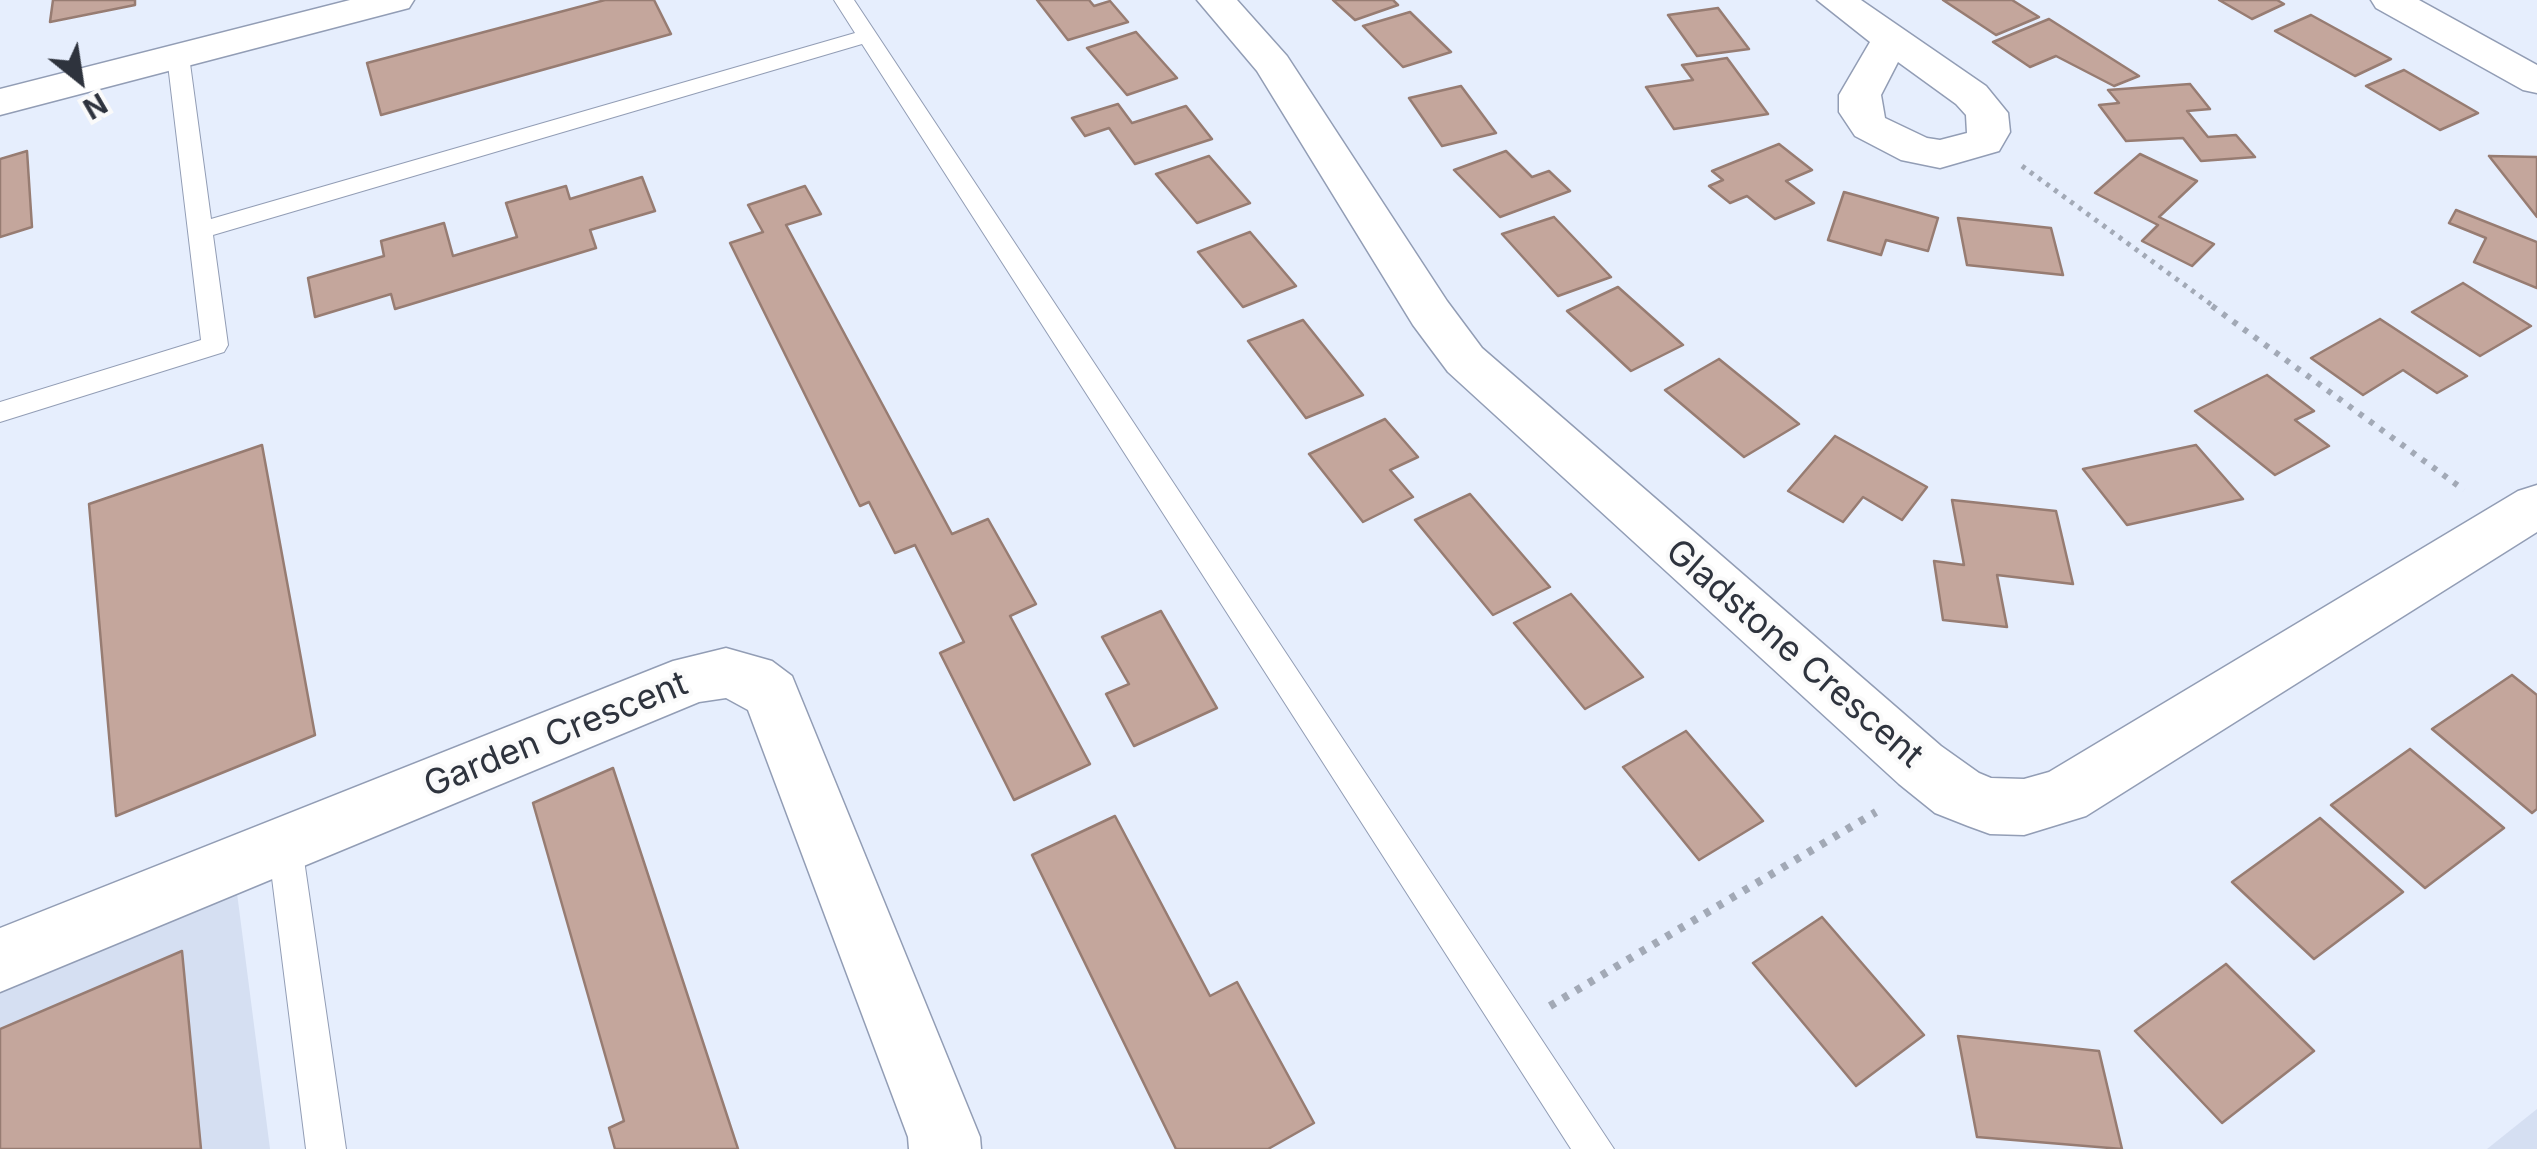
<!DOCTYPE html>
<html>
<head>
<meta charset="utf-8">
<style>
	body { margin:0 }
	#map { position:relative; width:2537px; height:1149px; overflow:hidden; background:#e6eefd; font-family:Inter,sans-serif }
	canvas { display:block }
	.north { position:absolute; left:30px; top:30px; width:100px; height:100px; -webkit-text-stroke:8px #fafafa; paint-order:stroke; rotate:150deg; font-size:28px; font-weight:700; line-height:40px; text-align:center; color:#2e333d }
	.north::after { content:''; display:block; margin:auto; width:35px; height:45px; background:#2e333d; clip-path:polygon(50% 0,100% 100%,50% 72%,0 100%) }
</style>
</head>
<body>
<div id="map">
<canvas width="2537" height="1149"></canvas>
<div class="north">N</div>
</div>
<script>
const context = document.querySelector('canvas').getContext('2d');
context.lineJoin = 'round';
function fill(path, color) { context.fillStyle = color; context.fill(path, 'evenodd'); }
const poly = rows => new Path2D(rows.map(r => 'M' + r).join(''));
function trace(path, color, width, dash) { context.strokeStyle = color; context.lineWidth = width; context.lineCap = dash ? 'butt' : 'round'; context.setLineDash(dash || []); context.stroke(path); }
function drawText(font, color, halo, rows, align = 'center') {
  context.font = font + ' Inter,sans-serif'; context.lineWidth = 8; context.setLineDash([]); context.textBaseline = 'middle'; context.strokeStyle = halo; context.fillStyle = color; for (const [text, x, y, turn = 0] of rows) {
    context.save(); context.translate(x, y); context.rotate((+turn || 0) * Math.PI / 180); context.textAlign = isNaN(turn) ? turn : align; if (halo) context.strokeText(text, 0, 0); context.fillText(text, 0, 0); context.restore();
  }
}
const built = poly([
	[237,893,270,1149,0,1149,0,983],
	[2537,1109,2537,1149,2487,1149]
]);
const building = poly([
	[53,0,135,0,135,5,50,22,53,0],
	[605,0,654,0,671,34,381,115,367,63,605,0],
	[1037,0,1089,0,1094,6,1110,1,1128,22,1068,40,1037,0],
	[1333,0,1393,0,1398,5,1355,20,1333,0],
	[1943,0,2012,0,2039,17,1996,35,1943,0],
	[2219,0,2277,0,2284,4,2252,19,2219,0],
	[1718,8,1749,49,1697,56,1668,15,1718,8],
	[1410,12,1451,52,1403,67,1363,26,1410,12],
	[2311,15,2391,59,2355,76,2275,31,2311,15],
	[2049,19,2139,76,2114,86,2056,56,2030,67,1993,42,2049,19],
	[1136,32,1177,78,1127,95,1087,48,1136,32],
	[1727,58,1768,114,1674,129,1646,87,1693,80,1682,65,1727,58],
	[2404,70,2478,113,2440,130,2366,86,2404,70],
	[2190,84,2210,109,2187,111,2208,137,2236,135,2255,157,2201,161,2183,138,2126,141,2099,105,2119,103,2108,90,2190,84],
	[1461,86,1496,133,1442,146,1409,98,1461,86],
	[1118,104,1132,123,1186,106,1212,139,1135,164,1109,128,1085,136,1072,118,1118,104],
	[1779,144,1812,170,1786,181,1814,203,1775,219,1747,196,1730,203,1709,186,1723,180,1712,171,1779,144],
	[27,151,32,227,0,237,0,159,27,151],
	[1506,151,1532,177,1549,171,1570,191,1500,217,1454,170,1506,151],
	[2140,154,2197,181,2159,217,2214,244,2192,266,2142,241,2158,225,2095,193,2140,154],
	[1209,156,1250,203,1197,223,1156,174,1209,156],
	[2489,156,2537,157,2537,217,2489,156],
	[642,177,655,211,590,230,596,248,395,309,391,294,315,317,308,278,384,256,381,241,444,223,453,256,517,237,506,203,566,186,570,199,642,177],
	[805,186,821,214,786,225,952,534,988,519,1036,604,1010,616,1090,764,1014,800,940,653,964,642,915,545,895,553,869,502,860,506,730,243,763,232,748,205,805,186],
	[1844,192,1938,218,1928,251,1886,240,1881,255,1828,240,1844,192],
	[2456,210,2537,242,2537,288,2474,262,2486,238,2449,223,2456,210],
	[1554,217,1611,277,1558,296,1502,234,1554,217],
	[1958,218,2051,228,2063,275,1967,265,1958,218],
	[1250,232,1296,286,1243,307,1198,252,1250,232],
	[2463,283,2531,326,2480,356,2412,312,2463,283],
	[1618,287,1683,345,1631,371,1567,311,1618,287],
	[2380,319,2467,376,2437,393,2403,370,2363,395,2311,358,2380,319],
	[1303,320,1363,395,1306,418,1248,341,1303,320],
	[1719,359,1799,424,1744,457,1665,390,1719,359],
	[2267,375,2314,411,2295,420,2329,446,2275,475,2195,411,2267,375],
	[1385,419,1418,457,1390,470,1413,497,1363,522,1309,454,1385,419],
	[1835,436,1927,487,1902,520,1863,497,1843,522,1788,491,1835,436],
	[262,445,315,735,116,816,89,504,262,445],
	[2196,445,2243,499,2127,525,2083,469,2196,445],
	[1470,494,1550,587,1493,615,1415,520,1470,494],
	[1952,500,2056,511,2073,584,1997,575,2007,627,1943,620,1934,561,1964,565,1952,500],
	[1571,594,1643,677,1585,709,1514,623,1571,594],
	[1161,611,1217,708,1134,746,1106,694,1129,684,1102,637,1161,611],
	[2512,675,2537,695,2537,809,2532,813,2432,729,2512,675],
	[1686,731,1763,821,1699,860,1623,767,1686,731],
	[2410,749,2504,828,2425,888,2331,805,2410,749],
	[613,768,738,1149,615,1149,609,1128,624,1121,533,803,613,768],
	[1115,816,1210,996,1237,982,1314,1123,1268,1149,1176,1149,1032,855,1115,816],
	[2320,818,2403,892,2314,959,2232,882,2320,818],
	[1822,917,1924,1035,1856,1086,1753,963,1822,917],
	[182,951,201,1149,0,1149,0,1029,182,951],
	[2226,964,2314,1051,2222,1123,2135,1031,2226,964],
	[1958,1036,2099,1051,2122,1149,1977,1137,1958,1036]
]);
const pathFar2 = poly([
	[2022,166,2216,308]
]);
const pathFar1 = poly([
	[2212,306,2464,490]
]);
const path = poly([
	[1550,1006,1876,812]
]);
const lane = poly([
	[834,0,854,0,1614,1149,1571,1149,862,44,213,235,228,345,224,352,0,422,0,402,201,340,167,56,170,51,186,51,189,56,211,219,855,33,834,0],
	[285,830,297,835,302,846,346,1149,306,1149,268,846,273,835,285,830]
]);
const street = poly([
	[1197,0,1237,0,1287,56,1447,301,1482,348,1941,746,1979,773,1991,778,2024,779,2049,772,2518,491,2537,485,2537,532,2086,816,2024,835,1990,834,1968,826,1935,813,1899,784,1448,372,1413,325,1257,71,1197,0],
	[1817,0,1861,0,1986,86,2008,113,2010,132,1999,151,1940,168,1901,160,1855,136,1839,112,1839,95,1870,42,1817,0],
	[1898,62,1956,104,1966,115,1967,133,1940,140,1927,138,1885,118,1881,95,1898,62],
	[2371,0,2419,0,2537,65,2537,93,2523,90,2376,8,2371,0],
	[726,648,772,661,792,676,980,1137,981,1149,909,1149,908,1137,748,710,726,698,699,702,0,992,0,928,673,661,726,648]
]);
const secondary = poly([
	[350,0,414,0,409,8,0,115,0,89,350,0]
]);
const streetNames = [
	["Gladstone Crescent",1794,654,41],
	["Garden Crescent",556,735,-22]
];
fill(built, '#d5dff2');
fill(building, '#c4a69c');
trace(building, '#977c72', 2.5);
trace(lane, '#929db5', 2);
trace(street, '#929db5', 3);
trace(secondary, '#929db5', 3);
trace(pathFar2, '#a2a9b6', 5, [4, 6]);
trace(pathFar1, '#a2a9b6', 6, [5, 8]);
trace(path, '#a2a9b6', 8, [6, 9]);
fill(lane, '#fff');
fill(street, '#fff');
fill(secondary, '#fff');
drawText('35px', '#2e333d', '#fafafa', streetNames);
</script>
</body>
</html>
